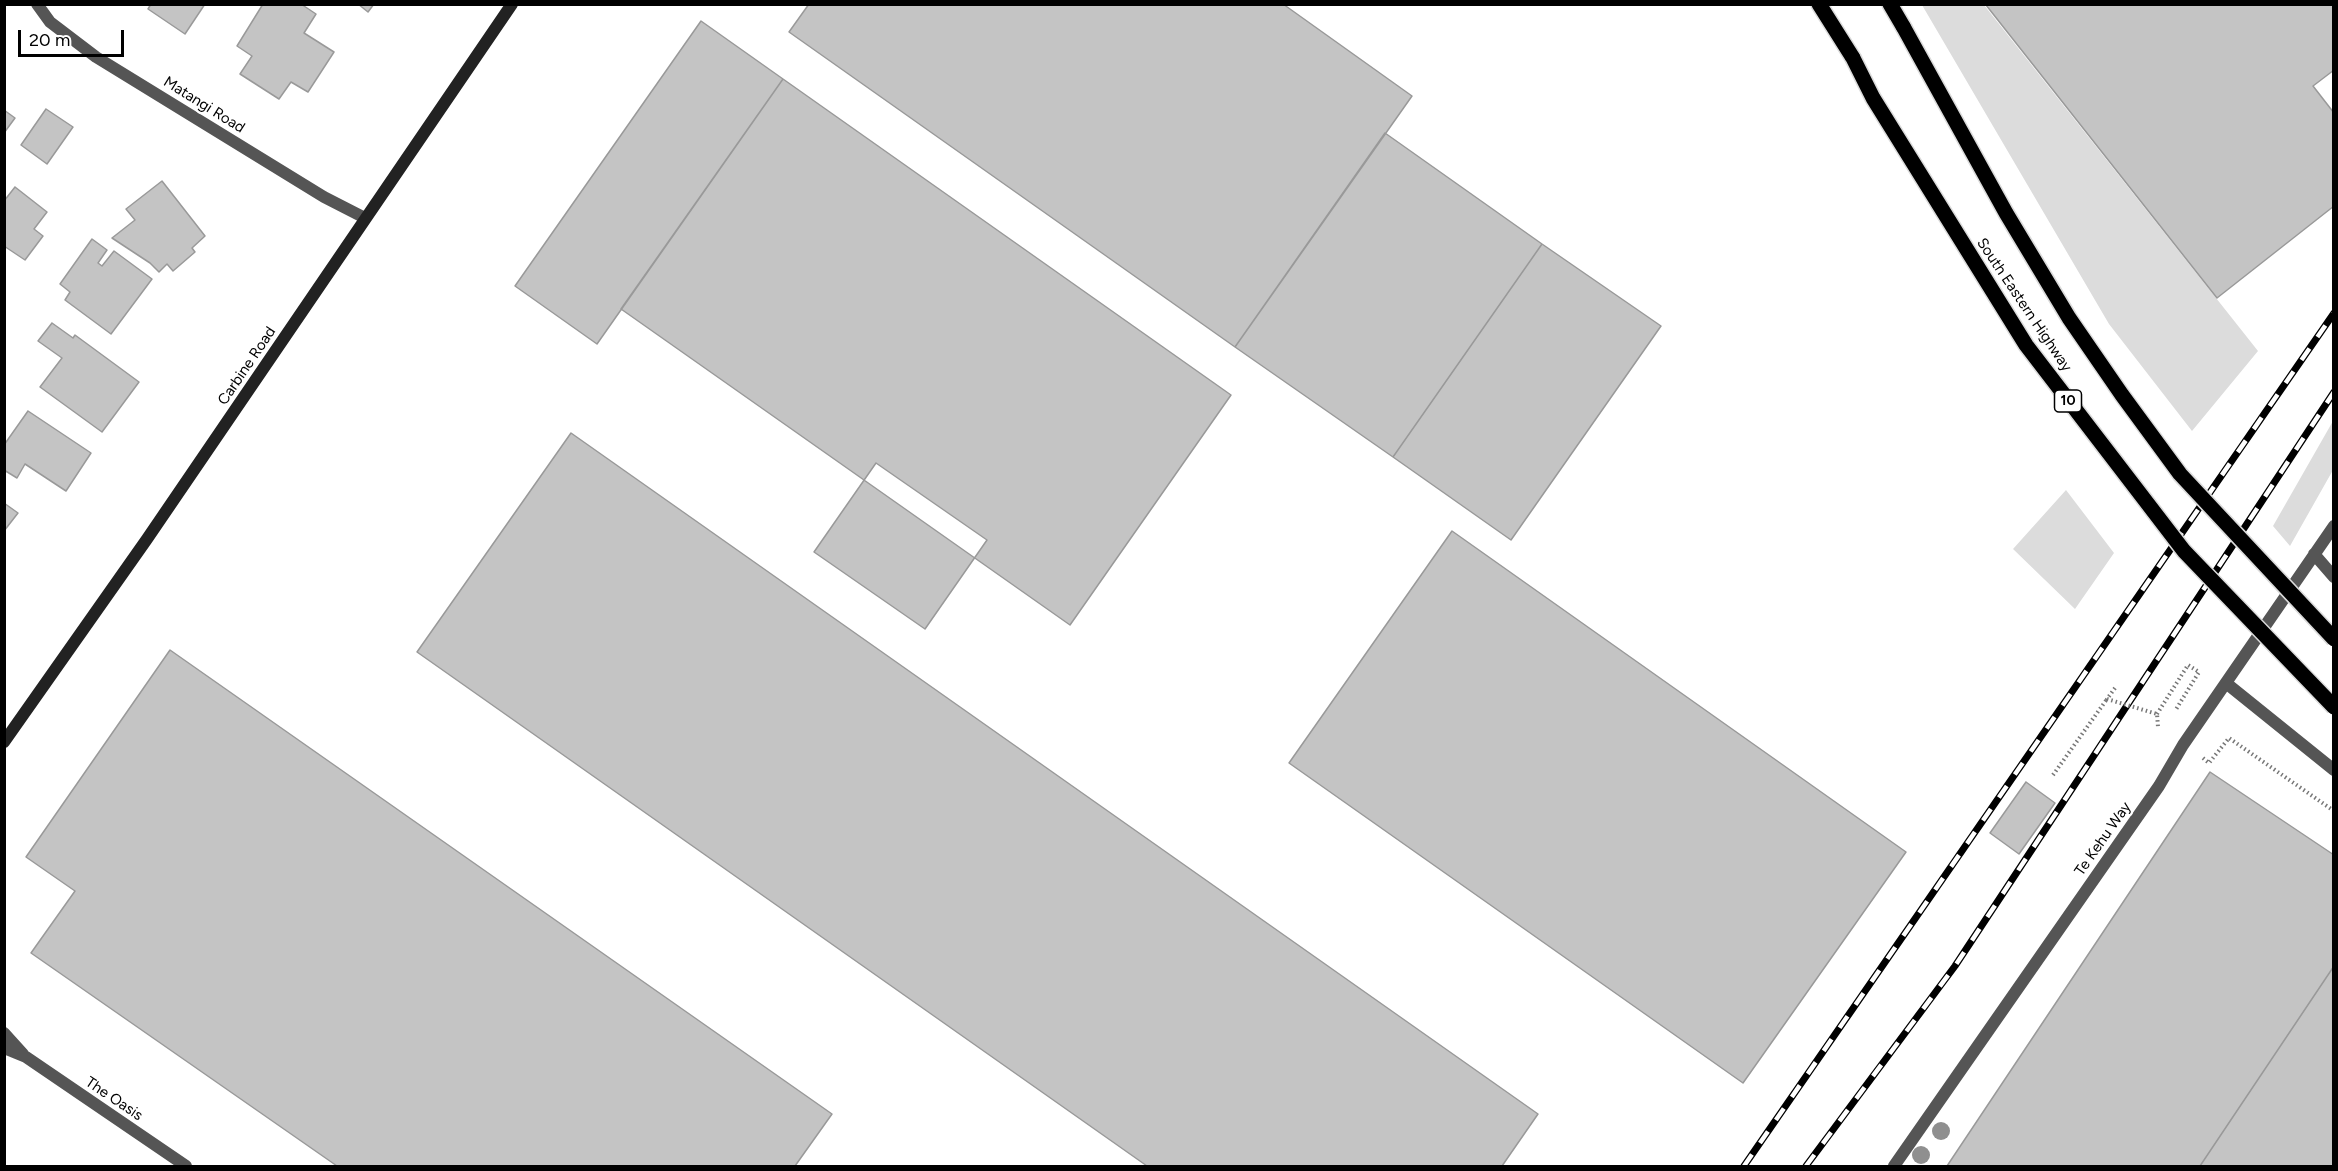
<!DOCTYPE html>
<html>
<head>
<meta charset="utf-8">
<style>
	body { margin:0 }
	#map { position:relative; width:2338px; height:1171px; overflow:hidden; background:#fff; font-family:Figtree,sans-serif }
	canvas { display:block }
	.frame { position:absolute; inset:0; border:6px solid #000; pointer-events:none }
	.scale { position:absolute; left:18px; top:30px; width:106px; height:27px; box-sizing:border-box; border:3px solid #000; border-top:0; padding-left:8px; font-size:18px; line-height:21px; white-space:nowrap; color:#000; -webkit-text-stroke:4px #fff; paint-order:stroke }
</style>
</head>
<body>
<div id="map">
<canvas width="2338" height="1171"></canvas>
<div class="frame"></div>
<div class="scale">20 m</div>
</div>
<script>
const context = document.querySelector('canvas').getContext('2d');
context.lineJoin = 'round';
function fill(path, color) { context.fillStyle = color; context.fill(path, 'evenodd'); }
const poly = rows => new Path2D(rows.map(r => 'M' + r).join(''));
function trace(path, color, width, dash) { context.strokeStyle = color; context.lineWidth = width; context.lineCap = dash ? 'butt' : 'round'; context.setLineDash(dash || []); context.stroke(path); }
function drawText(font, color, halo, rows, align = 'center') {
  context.font = font + ' Figtree,sans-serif'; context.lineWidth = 4.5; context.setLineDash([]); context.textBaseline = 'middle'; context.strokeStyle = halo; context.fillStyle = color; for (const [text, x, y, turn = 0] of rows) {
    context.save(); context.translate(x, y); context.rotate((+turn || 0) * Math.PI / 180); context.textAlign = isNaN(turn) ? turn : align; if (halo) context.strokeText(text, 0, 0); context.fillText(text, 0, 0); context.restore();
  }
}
const green = poly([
	[1922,5,1984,5,2258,351,2192,431,2109,324],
	[2333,421,2333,470,2290,546,2273,526],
	[2066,490,2114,553,2075,609,2013,549]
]);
const building = poly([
	[151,4,205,4,185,34,148,9,151,4],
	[263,4,301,4,316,14,304,33,334,52,308,92,291,82,279,99,240,74,252,56,237,46,263,4],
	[358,4,374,4,368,12,358,4],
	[809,4,1283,4,1412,96,1235,347,789,32,809,4],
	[2334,4,2334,70,2313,86,2334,113,2334,206,2217,298,1986,5,2334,4],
	[701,21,783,79,597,344,515,286,701,21],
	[783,79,1231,395,1070,625,621,309,783,79],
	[46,109,73,127,47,164,21,145,46,109],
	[4,110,15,118,4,133,4,110],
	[1385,133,1542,244,1393,457,1235,347,1385,133],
	[162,181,205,236,192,248,195,252,173,271,167,264,159,272,150,263,112,238,135,220,126,209,162,181],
	[15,187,47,212,34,229,43,236,25,260,4,246,4,201,15,187],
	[92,239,107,250,98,263,102,266,114,251,152,279,111,334,65,300,70,292,60,284,92,239],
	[1542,244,1661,326,1511,540,1393,457,1542,244],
	[52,323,73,338,75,335,139,382,102,432,40,387,62,358,38,341,52,323],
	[28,411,91,453,66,491,25,464,17,478,4,470,4,445,28,411],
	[571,433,1538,1114,1502,1166,1147,1166,417,652,571,433],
	[876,463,987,540,925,629,814,552,876,463],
	[4,503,18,513,4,531,4,503],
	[1452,531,1906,852,1743,1083,1289,763,1452,531],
	[170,650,832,1114,795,1166,337,1166,31,953,75,891,26,857,170,650],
	[2210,772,2334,855,2334,966,2200,1166,1947,1166,2210,772],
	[2026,782,2055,803,2019,854,1990,833,2026,782],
	[2334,966,2334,1166,2200,1166,2334,966]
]);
const path = poly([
	[2157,714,2188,665,2199,672,2175,711],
	[2203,758,2209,763,2229,738,2334,811],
	[2053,775,2107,699]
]);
const lane = poly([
	[2314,554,2334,577],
	[2226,683,2334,770],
	[4,1033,23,1054],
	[4,1048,26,1057,186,1166],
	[1894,1166,2159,786,2183,745,2334,526]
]);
const street = poly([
	[37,4,50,22,96,57,324,197,365,218]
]);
const secondary = poly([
	[4,742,147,539,512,4]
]);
const primary = poly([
	[1819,4,1853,58],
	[1890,4,1904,28]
]);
const rail = poly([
	[1744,1166,2334,313],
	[1806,1166,1955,966,2334,392]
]);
const pathBridge = poly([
	[2115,688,2107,699,2157,714,2158,727]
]);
const primaryBridge = poly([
	[1904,28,2006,213,2069,318,2122,395,2180,474,2334,639],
	[1853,58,1873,98,2026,345,2184,551,2334,707]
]);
const trees = [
	[1941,1131],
	[1921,1155]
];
const shields = [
	[2068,401,27]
];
const shieldNames = [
	["10",2068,401]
];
const streetNames = [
	["Matangi Road",204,105,32],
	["South Eastern Highway",2024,305,56],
	["Carbine Road",247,366,-56],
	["Te Kehu Way",2103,839,-55],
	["The Oasis",114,1099,34]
];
fill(green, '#dcdcdc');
fill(building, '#c4c4c4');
trace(building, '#999', 1.5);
trace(primary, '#dbdbdb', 18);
trace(path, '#777', 4, [1.5, 3]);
trace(lane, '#555', 12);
trace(street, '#555', 12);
trace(secondary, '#222', 12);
trace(primary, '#000', 15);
trace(rail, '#000', 7);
trace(rail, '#fff', 4.5, [14]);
trace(primaryBridge, '#dbdbdb', 18, []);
trace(pathBridge, '#777', 4, [1.5, 3]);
trace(primaryBridge, '#000', 15);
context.fillStyle = '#8f8f8f';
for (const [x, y] of trees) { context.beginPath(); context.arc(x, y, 9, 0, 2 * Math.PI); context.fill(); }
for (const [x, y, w] of shields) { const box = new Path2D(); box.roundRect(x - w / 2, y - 11, w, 22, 4.5); context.fillStyle = '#fff'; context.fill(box); trace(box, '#000', 1.5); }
drawText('bold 14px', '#000', null, shieldNames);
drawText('15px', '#000', '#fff', streetNames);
</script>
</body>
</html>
